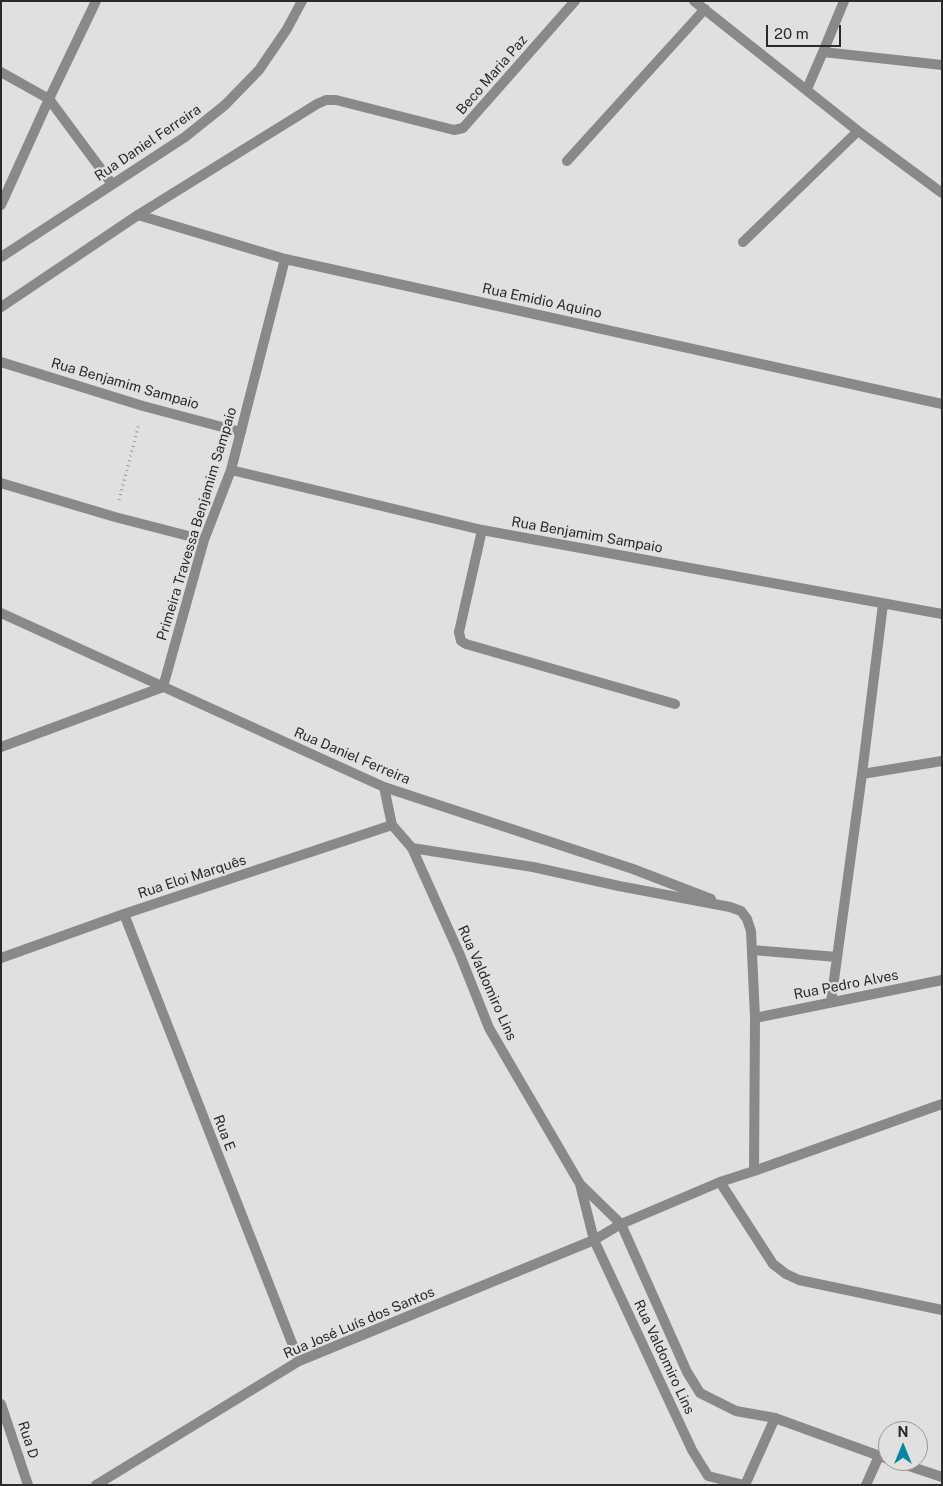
<!DOCTYPE html>
<html>
<head>
<meta charset="utf-8">
<style>
	body { margin:0 }
	#map { position:relative; width:943px; height:1486px; overflow:hidden; background:#e0e1de; font-family:"Public Sans",sans-serif }
	canvas { display:block }
	.frame { position:absolute; inset:0; border:2px solid #2a2a29; pointer-events:none }
	.north { position:absolute; left:878px; top:1421px; width:50px; height:50px; box-sizing:border-box; background:#e0e1de; border:1px solid #979896; border-radius:50%; rotate:0deg; font-size:14px; font-weight:700; line-height:20px; text-align:center; color:#2a2a29 }
	.north::after { content:''; display:block; margin:auto; width:18px; height:22px; background:#0186a8; clip-path:polygon(50% 0,100% 100%,50% 72%,0 100%) }
	.scale { position:absolute; left:766px; top:25px; width:75px; height:22px; box-sizing:border-box; border:2px solid #2a2a29; border-top:0; padding-left:6px; font-size:15px; line-height:18px; white-space:nowrap; color:#2a2a29; -webkit-text-stroke:4px #e0e1de; paint-order:stroke }
</style>
</head>
<body>
<div id="map">
<canvas width="943" height="1486"></canvas>
<div class="frame"></div>
<div class="north">N</div>
<div class="scale">20 m</div>
</div>
<script>
const context = document.querySelector('canvas').getContext('2d');
context.lineJoin = 'round';
const poly = rows => new Path2D(rows.map(r => 'M' + r).join(''));
function trace(path, color, width, dash) { context.strokeStyle = color; context.lineWidth = width; context.lineCap = dash ? 'butt' : 'round'; context.setLineDash(dash || []); context.stroke(path); }
function drawText(font, color, halo, rows, align = 'center') {
  context.font = font + ' "Public Sans",sans-serif'; context.lineWidth = 4.5; context.setLineDash([]); context.textBaseline = 'middle'; context.strokeStyle = halo; context.fillStyle = color; for (const [text, x, y, turn = 0] of rows) {
    context.save(); context.translate(x, y); context.rotate((+turn || 0) * Math.PI / 180); context.textAlign = isNaN(turn) ? turn : align; if (halo) context.strokeText(text, 0, 0); context.fillText(text, 0, 0); context.restore();
  }
}
const path = poly([
	[119,500,139,424]
]);
const service = poly([
	[1,307,138,215,317,104,326,100,336,100,454,130,463,128,575,1],
	[482,530,459,632,461,641,466,644,675,704]
]);
const minor = poly([
	[694,1,858,131,942,193],
	[823,52,844,1],
	[1,72,49,99,112,184],
	[807,89,823,52,942,65],
	[567,161,705,9],
	[1,205,49,99,96,1],
	[138,215,285,259,942,404],
	[743,242,858,131],
	[1,257,185,137,225,105,259,70,287,29,302,1],
	[1,362,143,406,241,432],
	[231,470,482,530,942,614],
	[1,483,115,517,204,540],
	[1,747,163,687,204,540,231,470,285,259],
	[862,774,942,761],
	[384,787,633,869,711,899],
	[412,848,533,867,619,886,730,907,741,911,747,919,751,931,755,1018,754,1171,720,1182],
	[124,914,299,1361],
	[752,950,837,957],
	[1,958,124,914,392,825],
	[831,1002,862,774,883,604],
	[755,1018,942,980],
	[754,1171,942,1104],
	[1,1404,28,1485],
	[96,1485,299,1361,594,1240,621,1224,720,1182,773,1264,786,1274,799,1280,942,1310],
	[745,1485,775,1418],
	[866,1485,879,1456]
]);
const tertiary = poly([
	[1,613,384,787,392,825,412,848,460,955,489,1028,580,1184,621,1224,687,1372,700,1393,736,1411,775,1418,888,1459],
	[580,1184,594,1240,692,1450,708,1476,744,1485],
	[894,1461,942,1477]
]);
const streetNames = [
	["Beco Maria Paz",492,75,-49],
	["Rua Daniel Ferreira",148,143,-34],
	["Rua Emidio Aquino",542,301,12],
	["Rua Benjamim Sampaio",125,384,16],
	["Primeira Travessa Benjamim Sampaio",197,524,-73],
	["Rua Benjamim Sampaio",587,535,10],
	["Rua Daniel Ferreira",352,756,23],
	["Rua Eloi Marquês",192,877,-18],
	["Rua Valdomiro Lins",487,983,66],
	["Rua Pedro Alves",846,985,-11],
	["Rua E",224,1133,69],
	["Rua José Luís dos Santos",359,1323,-23],
	["Rua Valdomiro Lins",664,1357,65],
	["Rua D",28,1440,72]
];
trace(path, '#959593', 3, [1, 4]);
trace(service, '#898988', 10);
trace(minor, '#898988', 10);
trace(tertiary, '#898988', 10);
drawText('14px', '#2a2a29', '#e0e1de', streetNames);
</script>
</body>
</html>
